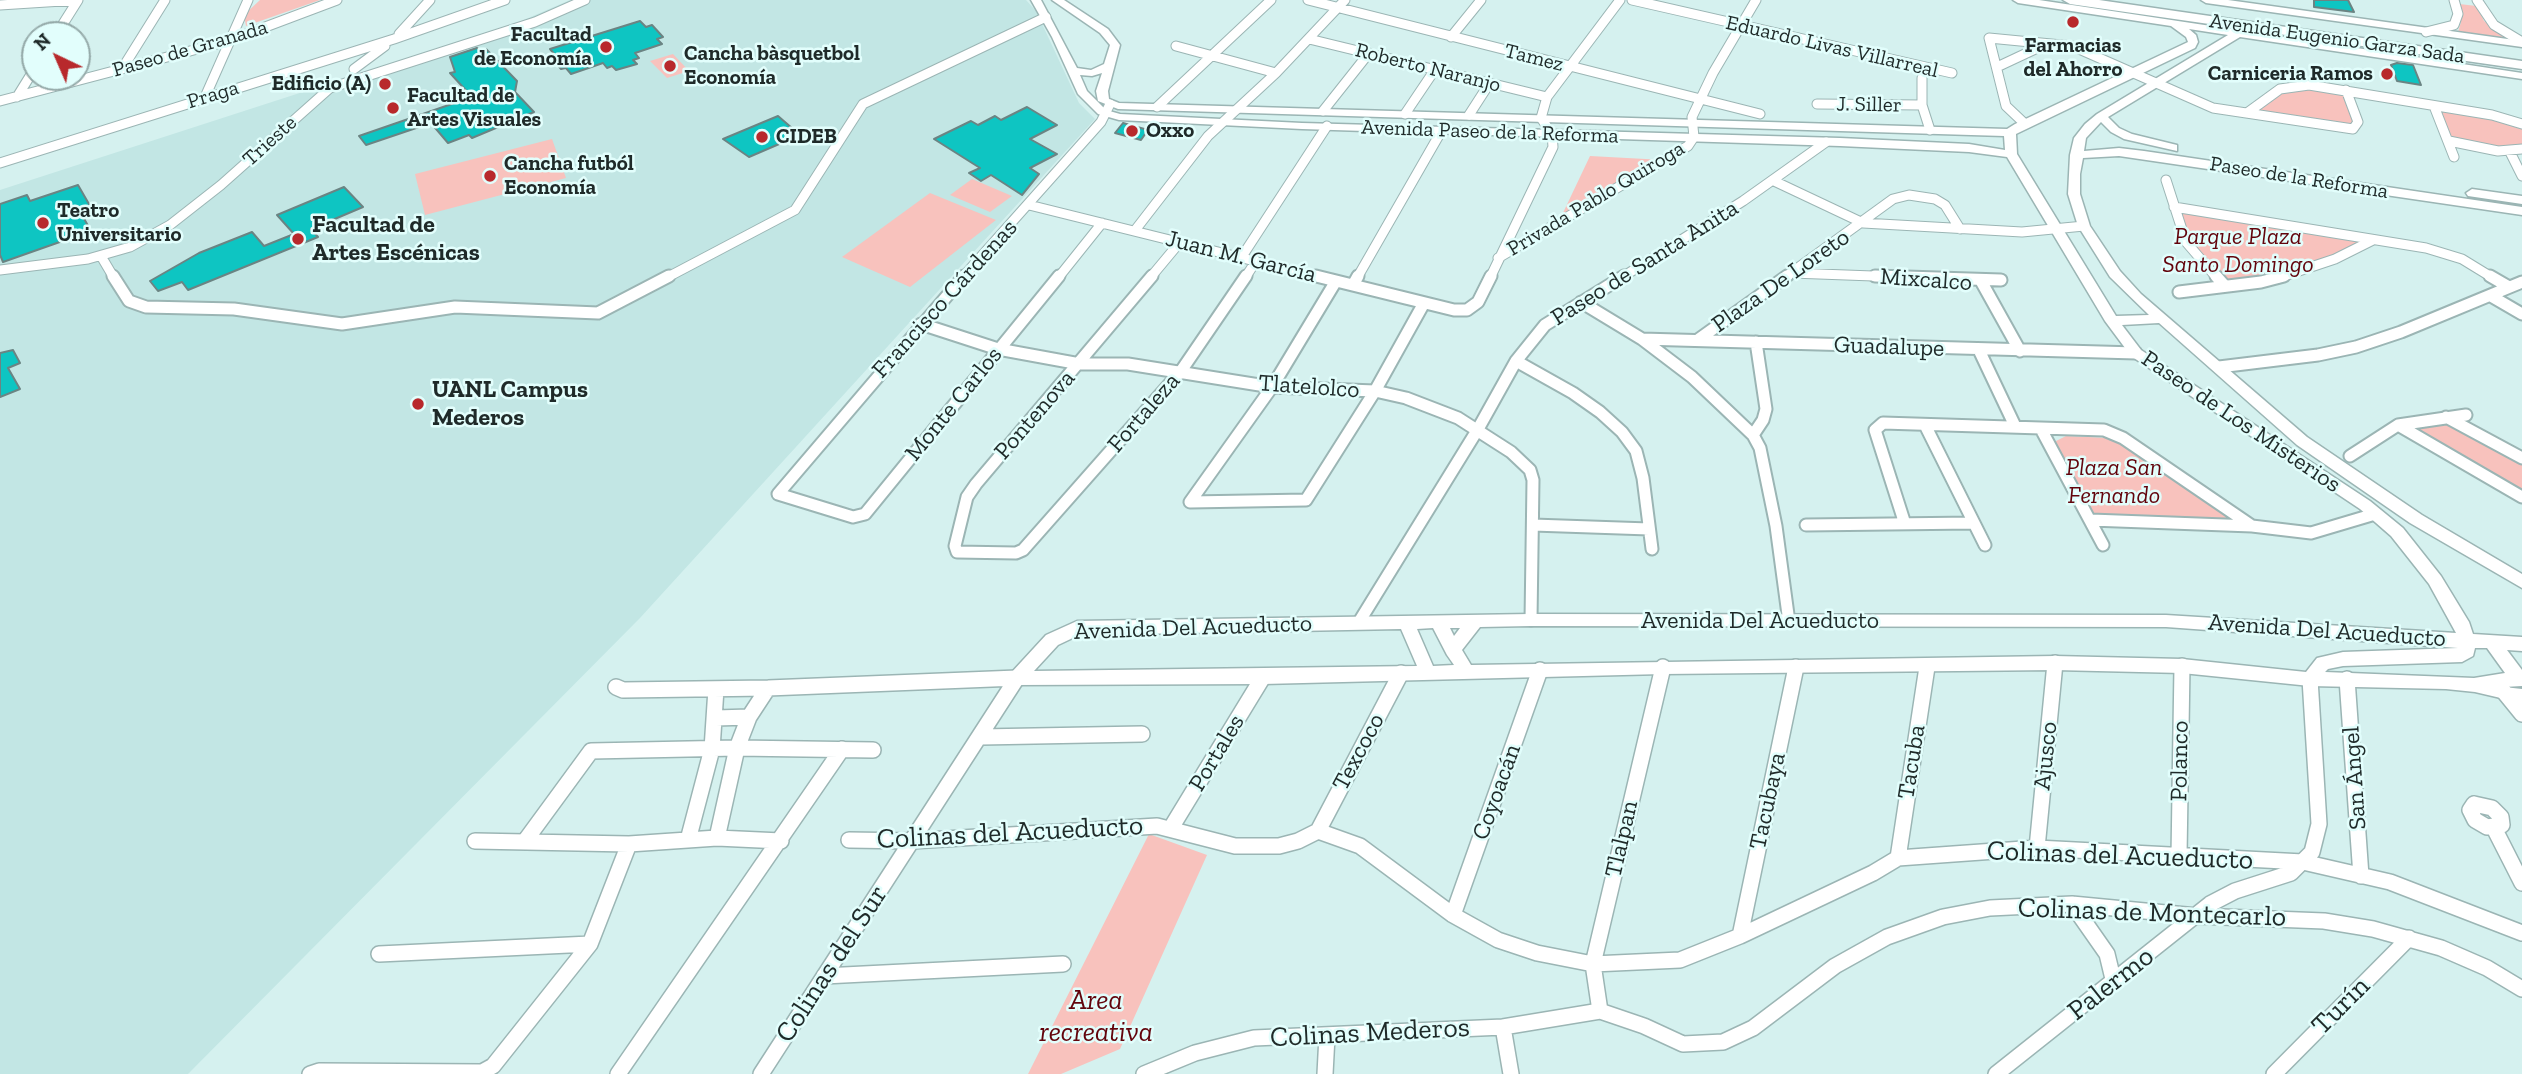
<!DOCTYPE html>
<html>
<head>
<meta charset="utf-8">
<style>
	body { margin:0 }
	#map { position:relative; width:2522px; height:1074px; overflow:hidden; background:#d5f1ef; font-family:"Zilla Slab",serif }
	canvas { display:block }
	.north { position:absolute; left:21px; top:21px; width:70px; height:70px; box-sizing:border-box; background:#e2fefc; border:2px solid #94a9a8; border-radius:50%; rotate:316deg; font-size:19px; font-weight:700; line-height:28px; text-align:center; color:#1f2a29 }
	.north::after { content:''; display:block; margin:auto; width:24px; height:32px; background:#b8292c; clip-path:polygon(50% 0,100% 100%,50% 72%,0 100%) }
</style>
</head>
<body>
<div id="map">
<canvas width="2522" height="1074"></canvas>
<div class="north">N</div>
</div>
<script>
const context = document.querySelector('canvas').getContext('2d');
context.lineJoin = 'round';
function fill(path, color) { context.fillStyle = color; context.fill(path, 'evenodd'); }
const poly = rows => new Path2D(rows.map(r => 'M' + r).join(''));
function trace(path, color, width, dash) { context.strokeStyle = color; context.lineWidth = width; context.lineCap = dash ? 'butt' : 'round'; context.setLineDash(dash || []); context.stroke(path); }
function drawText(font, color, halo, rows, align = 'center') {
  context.font = font + ' "Zilla Slab",serif'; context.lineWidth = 5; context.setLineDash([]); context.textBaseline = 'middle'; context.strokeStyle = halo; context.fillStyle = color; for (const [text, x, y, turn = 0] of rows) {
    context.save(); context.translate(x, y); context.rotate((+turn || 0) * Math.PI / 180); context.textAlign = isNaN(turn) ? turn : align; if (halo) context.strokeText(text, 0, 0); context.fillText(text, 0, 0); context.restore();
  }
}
const built = poly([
	[570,0,1026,0,1036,11,1079,103,1095,119,640,618,188,1074,0,1074,0,190,519,22]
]);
const green = poly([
	[260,0,320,0,246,26,244,15],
	[2459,4,2477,6,2484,21,2510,40,2458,32,2461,22],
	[673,54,689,71,667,78,650,61],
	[2288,86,2346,90,2355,127,2247,113],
	[2434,106,2522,124,2522,149,2510,152,2449,141],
	[552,139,566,178,425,215,415,174],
	[1590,156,1664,160,1567,217,1562,215],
	[972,179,1012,196,990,212,950,195],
	[930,193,996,220,910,287,842,257],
	[2174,207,2373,240,2306,270,2224,285,2197,254],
	[2446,417,2522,458,2522,497,2398,425],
	[2066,436,2109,438,2120,443,2231,519,2230,522,2092,518,2054,442],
	[1149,834,1207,855,1120,1049,1061,1074,1028,1074]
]);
const building = poly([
	[2314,0,2348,0,2354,12,2314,7,2314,0],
	[640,21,646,27,652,25,663,37,657,39,662,44,635,53,639,58,633,60,637,64,616,70,612,66,607,68,603,63,571,74,566,68,561,69,551,57,555,55,550,49,640,21],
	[477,48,480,51,486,49,517,81,515,92,534,112,472,138,469,135,448,143,431,123,366,145,359,136,472,97,450,73,455,72,450,57,477,48],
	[2397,63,2413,65,2421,85,2397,81,2391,65,2397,63],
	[1027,107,1057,125,1030,139,1057,154,1030,168,1039,174,1022,195,991,175,981,181,969,173,980,168,934,139,971,121,978,125,995,116,1001,120,1027,107],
	[778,116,800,135,749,157,723,139,778,116],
	[1123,123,1148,130,1141,140,1115,133,1123,123],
	[78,185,93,211,82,215,91,231,3,262,0,255,0,204,27,195,30,201,78,185],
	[344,187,363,207,311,229,318,237,188,290,182,282,158,291,150,281,199,253,252,232,264,246,294,234,277,215,344,187],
	[13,350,20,363,8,368,20,389,0,397,0,353,13,350]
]);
const minorFar2 = poly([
	[1308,0,1760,114],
	[1632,0,1952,73],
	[2477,0,2494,25,2522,42],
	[0,5,78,0],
	[2426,32,2454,25,2458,14,2454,0],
	[399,34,430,0],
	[56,35,78,0],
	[1451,37,1481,0],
	[1309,39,1547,97],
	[1176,46,1276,73],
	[1997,67,2046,44],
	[122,69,165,0],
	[354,69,385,46],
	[1922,78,1922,105,1930,130],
	[17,97,35,68],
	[205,97,248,0],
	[0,101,228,41,337,0],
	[1817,104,1922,105],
	[2434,106,2454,157],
	[1157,107,1271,0],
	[1323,111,1369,53],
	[2247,113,2280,89,2309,85,2492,115,2522,124],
	[1405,114,1434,71],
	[1469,115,1489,84],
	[2024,123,2006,106,1989,38,2072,46,2213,108,2353,129,2358,122,2346,90],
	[2449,141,2498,151,2522,149],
	[2510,152,2522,176],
	[0,163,394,39,505,0],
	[2166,180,2186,242,2217,278],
	[1774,181,1863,223,2022,232,2084,226],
	[1029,205,1323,278],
	[2174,207,2426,248,2462,259,2493,278],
	[1136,229,1208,136,1276,73,1345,0],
	[101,256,114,278],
	[1241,258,1327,126],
	[1498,258,1688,146,1694,137,1692,117,1713,73,1756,0],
	[0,270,88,259,130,247,170,225,221,185,330,88,535,22,585,0],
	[1792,273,1927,278],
	[666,278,795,210,863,104,1046,17],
	[962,278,1101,122,1110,104],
	[1058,278,1102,223],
	[1150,278,1180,242],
	[1245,278,1256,261],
	[1357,278,1442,130],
	[1490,278,1553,147,1552,134,1541,118,1547,97,1620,0],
	[1621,278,1743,201,1826,142],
	[1784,278,1893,199,1909,195,1935,199,1945,205,1960,229],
	[2278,278,2335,259,2373,240]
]);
const minorFar1 = poly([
	[113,276,129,301,146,307,234,309,342,324,455,307,598,313,669,276],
	[964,276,778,494,853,517,865,514,1059,276],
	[1152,276,976,484,967,497,955,546,957,552,1016,553,1023,550,1181,371,1246,276],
	[1316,276,1454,310,1467,310,1478,302,1491,276],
	[1875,276,2001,280],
	[2216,276,2224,285],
	[2490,276,2509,287],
	[1336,281,1272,387,1190,502,1306,500,1375,391,1424,303],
	[1981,281,2020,351],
	[1353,285,1358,276],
	[2179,292,2261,282,2284,276],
	[2491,296,2522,314],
	[1581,302,1642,339,1692,377,1753,435,1760,448,1776,526,1789,622],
	[921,324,998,349,1080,364,1128,364,1272,387,1375,391,1406,398,1458,418,1511,452,1530,470,1533,480,1531,620],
	[1642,339,2136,353],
	[1699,339,1787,276],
	[1979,350,2015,426],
	[1516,361,1573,393,1600,412,1622,432,1636,451,1643,478,1652,549],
	[2219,367,2318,355,2356,347,2401,332,2522,282],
	[2446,417,2522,458],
	[1925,425,1985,545],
	[2398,425,2522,497],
	[2041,429,2103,545],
	[1753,435,1763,420,1766,409,1756,342],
	[2350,456,2398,425,2466,415],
	[2091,520,2252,526,2311,533,2375,514],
	[1905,524,1875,430,1883,423,2104,430,2123,438,2252,526],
	[1533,525,1649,529],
	[1806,525,1973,523],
	[1359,622,1478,429,1516,361,1545,325,1624,276]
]);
const minor = poly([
	[2347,679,2361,876],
	[616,687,623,690,768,688,1017,678],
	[2500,687,2522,714],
	[716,718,749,717],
	[981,737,1142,734],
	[2474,804,2492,808,2501,817,2502,825,2487,827,2475,820,2470,810,2474,804],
	[1171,828,1263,677],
	[2494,828,2522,883],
	[1318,831,1401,673],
	[717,838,737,748,749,717,768,688],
	[688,840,712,749,716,689],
	[849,840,912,841,1157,826,1235,846,1279,846,1298,841,1318,831,1360,846,1453,915,1498,940,1537,953,1593,964,1680,960,1740,936,1873,873,1898,858,2037,848,2303,862,2390,882,2522,933],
	[475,841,629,844,717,838,781,841],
	[525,841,591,751,737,748,873,750],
	[2037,848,2055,663],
	[2179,856,2182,666],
	[1898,858,1927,667],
	[2072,904,2107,954,2114,983],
	[1453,915,1540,670],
	[1740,936,1796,667],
	[379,954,590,944],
	[824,976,1063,964],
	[1600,1011,1593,964,1663,667],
	[1503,1027,1511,1074],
	[310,1074,319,1071,482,1072,493,1066,590,944,629,844],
	[618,1074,842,749],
	[761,1074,1017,678],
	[1144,1074,1195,1053,1254,1038,1503,1027,1600,1011,1644,1026,1683,1044,1723,1042,1753,1028,1835,966,1887,937,1943,917,1990,908,2072,904,2197,916,2324,921,2373,929,2441,948,2487,968,2522,989],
	[1325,1074,1327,1036],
	[1996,1074,2210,904,2235,891,2291,873,2312,852,2319,824,2310,679],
	[2274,1074,2409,938]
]);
const tertiary = poly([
	[1031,0,1041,0,1077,68,1091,70,1104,64,1110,45,1100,33,1052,0,1064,0,1108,29,1120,45,1108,91,1109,99,1119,103,2007,129,2015,124,2188,42,2186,37,2171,26,2018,3,2013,0,2039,0,2522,73,2522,79,2240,37,2108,117,2119,128,2132,134,2177,145,2177,151,2124,139,2111,132,2101,122,2086,138,2084,151,2119,148,2144,151,2522,207,2522,215,2119,156,2083,158,2080,174,2080,194,2090,226,2120,271,2141,294,2307,437,2422,515,2522,574,2522,588,2410,523,2297,445,2159,323,2122,325,2141,350,2370,501,2403,528,2441,576,2469,622,2473,634,2522,637,2522,651,2507,650,2522,670,2522,686,2504,687,2522,689,2522,703,2475,692,2446,689,2310,686,2182,673,2055,670,1663,674,1263,684,1017,685,1011,683,1008,678,1011,673,1046,635,1077,621,1531,614,2166,615,2456,633,2429,584,2391,536,2360,509,2131,356,2105,321,2007,157,1969,152,1840,146,1302,129,1119,120,1098,114,1078,94,1052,37,1031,0],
	[2189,29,2228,35,2097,114,2085,124,2074,138,2070,155,2068,194,2078,226,2110,277,2149,315,2116,316,2017,154,2016,134,2195,48,2198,42,2196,35,2189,29],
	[1102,73,1096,91,1098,101,1118,109,2004,136,2005,150,1969,144,1840,138,1302,123,1120,114,1106,110,1087,91,1080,75,1092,76,1102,73],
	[1531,626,2166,627,2458,648,2343,652,2317,658,2306,672,2182,659,2055,656,1471,665,1462,650,1480,627,1531,626],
	[1433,628,1447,655,1454,665,1433,666,1417,629,1433,628],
	[1450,628,1460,628,1454,636,1450,628],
	[1401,629,1417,666,1034,671,1058,645,1079,635,1401,629],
	[2475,648,2487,648,2505,673,2474,678,2325,672,2328,669,2343,666,2462,662,2473,656,2475,648],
	[2201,0,2228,0,2522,41,2522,47,2206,3,2201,0],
	[2472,189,2522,196,2522,204,2468,196,2466,193,2472,189]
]);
const trunk = poly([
	[2063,0,2099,0,2522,61,2522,69,2070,4,2063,0]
]);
const markers = [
	[2073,22,7,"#b8292c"],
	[606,47,7,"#b8292c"],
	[670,66,7,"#b8292c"],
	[2387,74,7,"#b8292c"],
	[385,84,7,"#b8292c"],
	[393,108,7,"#b8292c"],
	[1132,131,7,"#b8292c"],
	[762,137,7,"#b8292c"],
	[490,176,7,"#b8292c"],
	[43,223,7,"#b8292c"],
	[298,239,7,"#b8292c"],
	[418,404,7,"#b8292c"]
];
const farPoinames = [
	["Facultad",592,35,"right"],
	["de Economía",592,59,"right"],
	["Farmacias",2073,46,"center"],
	["del Ahorro",2073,70,"center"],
	["Cancha bàsquetbol",684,54],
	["Economía",684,78],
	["Carniceria Ramos",2373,74,"right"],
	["Edificio (A)",371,84,"right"],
	["Facultad de",407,96],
	["Artes Visuales",407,120],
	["Oxxo",1146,131],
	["CIDEB",776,137],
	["Cancha futból",504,164],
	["Economía",504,188],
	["Teatro",57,211],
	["Universitario",57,235]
];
const farStreetnames = [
	["Avenida Eugenio Garza Sada",2337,39,8],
	["Eduardo Livas Villarreal",1832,47,13],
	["Paseo de Granada",190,49,-16],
	["Tamez",1534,58,14],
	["Roberto Naranjo",1428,68,14],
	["Praga",213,95,-17],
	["J. Siller",1869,105,1],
	["Avenida Paseo de la Reforma",1490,132,2],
	["Trieste",270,141,-42],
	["Paseo de la Reforma",2299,178,9],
	["Privada Pablo Quiroga",1596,199,-31]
];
const poiNames = [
	["Facultad de",312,225],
	["Artes Escénicas",312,253],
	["UANL Campus",432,390],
	["Mederos",432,418]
];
const parkNames = [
	["Parque Plaza",2238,237],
	["Santo Domingo",2238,265],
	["Plaza San",2114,468],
	["Fernando",2114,496]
];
const streetNames = [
	["Juan M. García",1241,257,14],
	["Paseo de Santa Anita",1645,263,-32],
	["Mixcalco",1926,280,4],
	["Plaza De Loreto",1781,281,-35],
	["Francisco Cárdenas",945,299,-48],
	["Guadalupe",1889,347,2],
	["Tlatelolco",1309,387,4],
	["Monte Carlos",954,404,-51],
	["Fortaleza",1144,413,-49],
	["Pontenova",1035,415,-49],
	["Paseo de Los Misterios",2241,422,34],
	["Avenida Del Acueducto",1760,621],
	["Avenida Del Acueducto",1193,628,-2],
	["Avenida Del Acueducto",2327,631,4],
	["Texcoco",1359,752,-62],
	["Portales",1217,753,-59],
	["Ajusco",2046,756,-84],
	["Polanco",2180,761,-89],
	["Tacuba",1912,762,-81],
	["San Ángel",2355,778,-94],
	["Coyoacán",1497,792,-70],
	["Tacubaya",1768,801,-78],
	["Tlalpan",1622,839,-77]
];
const nearStreetnames = [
	["Colinas del Acueducto",1010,833,-3],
	["Colinas del Acueducto",2120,856,2],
	["Colinas de Montecarlo",2152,913,2],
	["Colinas del Sur",832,964,-57],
	["Palermo",2111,984,-38],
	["Turín",2341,1006,-45],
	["Colinas Mederos",1370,1033,-3]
];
const nearParknames = [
	["Area",1096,1001],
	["recreativa",1096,1033]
];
fill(built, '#c2e6e4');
fill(green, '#f8c2bd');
fill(building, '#0ec5c2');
trace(building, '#6b8483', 2);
trace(minorFar2, '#9bb5b4', 11);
trace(minorFar1, '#9bb5b4', 15);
trace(minor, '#9bb5b4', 18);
trace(tertiary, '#9bb5b4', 3);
trace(trunk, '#9bb5b4', 3);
trace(minorFar2, '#fff', 9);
trace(minorFar1, '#fff', 11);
trace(minor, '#fff', 15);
fill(tertiary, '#fff');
fill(trunk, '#fff');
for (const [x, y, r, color] of markers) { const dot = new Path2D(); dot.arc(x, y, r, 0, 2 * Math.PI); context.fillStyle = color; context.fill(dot); trace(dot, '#e2fefc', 2.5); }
drawText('bold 21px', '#1f2a29', '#e2fefc', farPoinames, 'left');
drawText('21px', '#1f2a29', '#e2fefc', farStreetnames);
drawText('bold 24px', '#1f2a29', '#e2fefc', poiNames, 'left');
drawText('italic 24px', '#63040c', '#e2fefc', parkNames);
drawText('24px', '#1f2a29', '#e2fefc', streetNames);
drawText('28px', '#1f2a29', '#e2fefc', nearStreetnames);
drawText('italic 28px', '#63040c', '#e2fefc', nearParknames);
</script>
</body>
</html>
